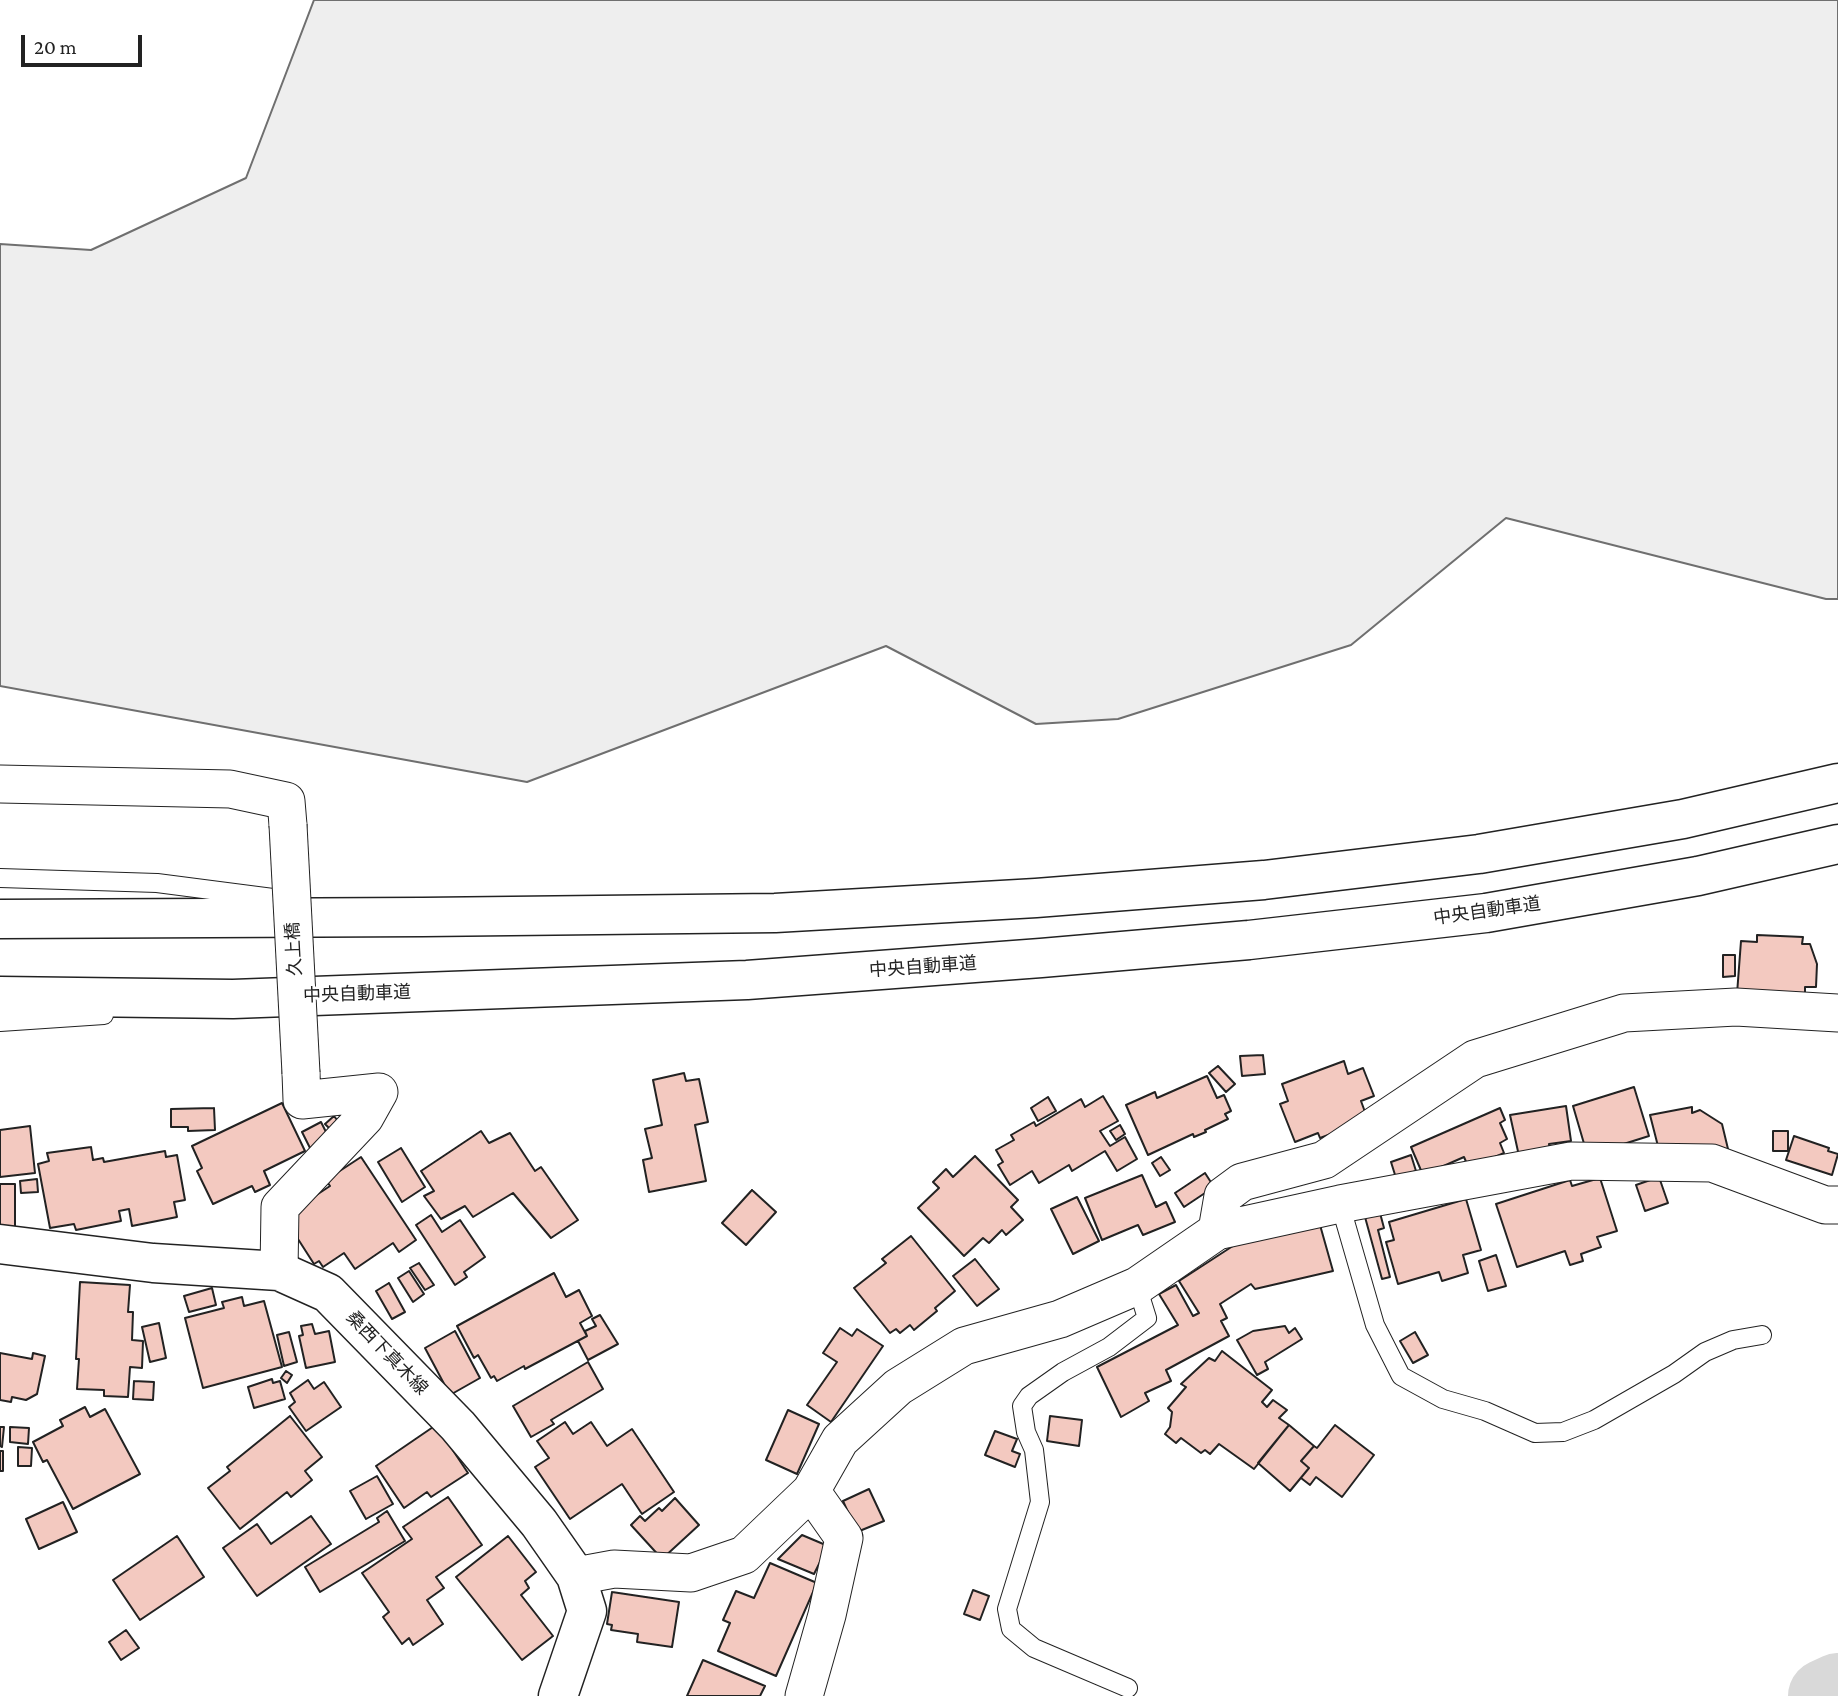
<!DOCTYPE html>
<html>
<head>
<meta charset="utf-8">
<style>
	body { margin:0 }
	#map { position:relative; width:1838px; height:1696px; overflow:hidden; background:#fff; font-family:"Crimson Pro",serif }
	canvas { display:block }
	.scale { position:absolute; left:21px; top:35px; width:121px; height:32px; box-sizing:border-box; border:4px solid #222; border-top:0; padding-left:9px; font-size:21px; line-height:24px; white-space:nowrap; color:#222; -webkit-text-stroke:5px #fff; paint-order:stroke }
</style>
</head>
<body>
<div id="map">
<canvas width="1838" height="1696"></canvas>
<div class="scale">20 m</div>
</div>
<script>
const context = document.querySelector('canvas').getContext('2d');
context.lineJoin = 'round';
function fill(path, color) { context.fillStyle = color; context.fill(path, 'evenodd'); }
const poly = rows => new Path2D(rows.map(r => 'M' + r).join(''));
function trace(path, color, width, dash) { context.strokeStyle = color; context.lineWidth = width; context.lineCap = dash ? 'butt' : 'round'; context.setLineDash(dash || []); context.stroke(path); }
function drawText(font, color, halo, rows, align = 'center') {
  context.font = font + ' "Crimson Pro","Noto Sans JP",serif'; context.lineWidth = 5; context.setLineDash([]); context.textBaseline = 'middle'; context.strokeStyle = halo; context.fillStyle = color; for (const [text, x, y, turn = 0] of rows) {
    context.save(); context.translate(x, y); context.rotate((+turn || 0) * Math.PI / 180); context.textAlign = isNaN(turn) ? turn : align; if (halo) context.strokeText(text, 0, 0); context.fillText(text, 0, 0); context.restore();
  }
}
const green = poly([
	[314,0,1838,0,1838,599,1826,599,1506,518,1351,645,1118,719,1036,724,886,646,527,782,0,686,0,244,91,250,246,178,314,0]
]);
const river = poly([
	[1825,1696,1838,1690]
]);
const building = poly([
	[1757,935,1803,937,1802,944,1810,944,1817,964,1816,987,1805,987,1805,994,1737,994,1741,941,1757,942,1757,935],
	[1723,955,1735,955,1735,976,1723,977,1723,955],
	[1263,1055,1265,1074,1242,1076,1240,1056,1263,1055],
	[1344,1061,1348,1074,1363,1068,1374,1096,1361,1101,1365,1112,1361,1123,1320,1138,1318,1133,1295,1142,1280,1104,1288,1101,1282,1084,1344,1061],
	[1218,1066,1235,1084,1226,1092,1209,1073,1218,1066],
	[684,1073,686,1081,699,1079,708,1122,695,1125,706,1181,649,1192,643,1160,652,1158,645,1129,662,1125,653,1080,684,1073],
	[1207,1076,1217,1098,1224,1095,1231,1111,1225,1114,1228,1119,1205,1130,1206,1132,1194,1137,1193,1134,1148,1155,1126,1105,1155,1092,1157,1098,1207,1076],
	[1634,1087,1649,1136,1595,1153,1585,1147,1573,1106,1634,1087],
	[1103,1096,1118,1121,1100,1131,1110,1146,1125,1137,1137,1159,1117,1171,1105,1151,1072,1171,1069,1165,1039,1183,1032,1171,1010,1185,998,1165,1003,1162,996,1150,1014,1140,1011,1135,1034,1122,1036,1126,1081,1099,1085,1107,1103,1096],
	[1048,1097,1056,1111,1038,1121,1031,1108,1048,1097],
	[282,1103,305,1151,264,1171,270,1185,255,1192,252,1186,213,1204,197,1171,202,1168,192,1146,282,1103],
	[1566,1106,1571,1141,1549,1144,1550,1151,1519,1156,1510,1115,1566,1106],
	[1692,1107,1692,1113,1700,1110,1722,1124,1728,1149,1660,1154,1650,1115,1692,1107],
	[214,1108,215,1130,188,1131,188,1127,171,1127,171,1109,214,1108],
	[1500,1108,1505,1120,1500,1123,1507,1139,1500,1143,1504,1153,1477,1165,1467,1164,1464,1157,1423,1175,1411,1147,1500,1108],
	[334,1116,341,1125,333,1132,325,1124,334,1116],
	[321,1122,330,1140,311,1150,302,1132,321,1122],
	[1120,1125,1125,1134,1116,1140,1110,1131,1120,1125],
	[30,1126,35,1173,0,1177,0,1130,30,1126],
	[481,1131,489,1143,510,1133,535,1171,541,1167,578,1220,551,1238,513,1193,473,1217,465,1206,441,1219,424,1196,434,1191,421,1171,481,1131],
	[1773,1131,1788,1131,1788,1151,1773,1151,1773,1131],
	[1794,1136,1829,1148,1828,1151,1838,1154,1832,1175,1786,1160,1794,1136],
	[91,1147,93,1160,103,1158,104,1162,165,1151,166,1157,177,1155,185,1200,174,1202,177,1217,132,1226,129,1209,119,1211,121,1221,76,1230,74,1224,50,1228,38,1164,49,1161,47,1153,91,1147],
	[401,1148,425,1187,402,1202,378,1162,401,1148],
	[1411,1155,1416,1171,1396,1178,1391,1162,1411,1155],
	[975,1156,1018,1200,1011,1207,1023,1220,1006,1235,1002,1230,989,1243,983,1238,964,1256,918,1208,939,1188,933,1182,946,1169,953,1177,975,1156],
	[361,1157,416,1240,399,1252,393,1243,355,1269,344,1253,323,1267,319,1261,314,1264,289,1225,288,1214,330,1186,326,1180,361,1157],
	[1161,1157,1170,1170,1160,1176,1152,1163,1161,1157],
	[1205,1173,1214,1187,1184,1207,1175,1193,1205,1173],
	[1142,1175,1156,1207,1166,1202,1175,1222,1143,1235,1138,1225,1102,1240,1085,1198,1142,1175],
	[1659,1177,1668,1203,1645,1211,1636,1185,1659,1177],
	[1600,1178,1617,1231,1597,1237,1601,1247,1581,1254,1583,1261,1570,1265,1565,1251,1517,1267,1496,1204,1570,1180,1572,1186,1600,1178],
	[37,1179,38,1192,21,1193,20,1181,37,1179],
	[0,1184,15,1184,15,1228,0,1228,0,1184],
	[752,1190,776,1212,746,1245,722,1223,752,1190],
	[1077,1197,1099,1241,1073,1254,1051,1209,1077,1197],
	[1466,1199,1481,1250,1463,1255,1468,1273,1442,1281,1439,1272,1398,1284,1386,1242,1394,1240,1389,1222,1466,1199],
	[1380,1213,1384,1228,1378,1230,1390,1277,1382,1279,1365,1217,1380,1213],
	[431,1215,442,1232,460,1220,485,1257,464,1272,467,1277,455,1285,416,1225,431,1215],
	[1320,1225,1333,1271,1255,1289,1251,1284,1220,1304,1227,1318,1221,1321,1229,1336,1166,1370,1171,1381,1145,1393,1149,1401,1121,1417,1097,1367,1178,1325,1159,1294,1176,1285,1193,1316,1199,1313,1179,1281,1239,1242,1320,1225],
	[911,1236,955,1291,935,1308,937,1311,914,1330,910,1325,900,1333,896,1329,890,1333,854,1288,886,1263,882,1259,911,1236],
	[1496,1255,1506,1286,1488,1291,1479,1261,1496,1255],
	[975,1259,999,1289,977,1306,953,1276,975,1259],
	[419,1263,434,1285,425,1290,410,1268,419,1263],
	[409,1271,424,1294,413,1302,398,1278,409,1271],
	[554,1273,566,1297,579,1290,592,1316,580,1323,587,1336,525,1369,524,1366,497,1381,494,1376,491,1378,478,1355,474,1358,457,1326,554,1273],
	[80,1282,130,1285,128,1312,133,1312,132,1340,143,1341,142,1368,130,1367,128,1397,104,1396,104,1390,77,1389,79,1359,76,1359,80,1282],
	[389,1283,405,1312,392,1319,376,1291,389,1283],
	[212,1288,216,1305,189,1312,184,1296,212,1288],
	[242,1297,244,1306,264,1301,282,1367,203,1388,185,1318,224,1308,222,1302,242,1297],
	[600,1315,618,1344,588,1360,578,1341,587,1336,585,1331,596,1326,592,1319,600,1315],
	[159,1323,166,1358,150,1362,142,1327,159,1323],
	[312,1324,315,1334,329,1331,335,1362,306,1368,299,1336,303,1335,301,1326,312,1324],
	[1285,1326,1289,1333,1295,1328,1302,1339,1265,1362,1268,1369,1257,1375,1237,1340,1253,1331,1285,1326],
	[840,1328,852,1336,857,1329,883,1346,831,1422,807,1405,837,1362,823,1353,840,1328],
	[455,1331,480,1378,450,1395,425,1348,455,1331],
	[289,1332,297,1362,284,1366,277,1335,289,1332],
	[1415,1332,1428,1355,1413,1363,1400,1341,1415,1332],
	[1222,1351,1272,1390,1262,1402,1267,1407,1273,1400,1287,1410,1279,1418,1289,1425,1254,1469,1219,1444,1210,1454,1205,1450,1201,1453,1181,1438,1176,1443,1165,1434,1170,1427,1172,1412,1168,1408,1186,1387,1181,1384,1209,1358,1215,1361,1222,1351],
	[0,1353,32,1359,33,1353,45,1356,37,1394,26,1400,12,1397,11,1402,0,1400,0,1353],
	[588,1362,603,1389,551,1420,554,1424,531,1437,513,1406,588,1362],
	[286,1371,292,1375,287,1383,281,1378,286,1371],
	[272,1379,273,1383,280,1381,285,1399,254,1408,248,1387,272,1379],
	[308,1380,314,1389,324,1382,341,1407,306,1431,289,1407,295,1402,290,1393,308,1380],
	[134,1381,154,1382,153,1400,133,1399,134,1381],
	[85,1407,90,1417,105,1409,140,1474,73,1509,47,1460,43,1462,33,1442,63,1426,60,1420,85,1407],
	[788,1410,819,1424,797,1474,766,1460,788,1410],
	[290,1416,322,1457,305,1471,312,1480,291,1497,287,1492,240,1529,208,1488,230,1471,227,1467,290,1416],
	[1050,1416,1082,1420,1079,1446,1047,1441,1050,1416],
	[565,1422,573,1434,591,1422,607,1446,632,1429,674,1492,642,1514,622,1484,570,1519,535,1467,549,1458,537,1441,565,1422],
	[436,1425,468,1473,431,1497,427,1492,404,1508,376,1466,436,1425],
	[1289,1425,1314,1446,1301,1461,1309,1468,1290,1491,1258,1463,1289,1425],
	[1335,1425,1374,1455,1342,1497,1316,1477,1310,1485,1301,1478,1309,1468,1301,1461,1314,1446,1317,1448,1335,1425],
	[0,1427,4,1427,2,1447,0,1446,0,1427],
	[10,1427,29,1428,28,1444,10,1442,10,1427],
	[995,1431,1017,1439,1012,1451,1020,1454,1015,1467,985,1455,995,1431],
	[18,1447,32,1448,31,1466,18,1466,18,1447],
	[0,1451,3,1451,3,1471,0,1471,0,1451],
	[377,1476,393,1504,366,1519,350,1491,377,1476],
	[869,1489,884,1521,857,1532,843,1501,869,1489],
	[448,1497,482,1545,436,1577,444,1588,427,1600,443,1624,413,1645,409,1638,402,1644,383,1617,389,1612,362,1573,412,1539,403,1527,448,1497],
	[675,1498,699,1525,662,1559,631,1525,640,1516,645,1521,659,1508,662,1511,675,1498],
	[63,1502,77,1532,39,1549,26,1519,63,1502],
	[387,1511,405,1541,320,1592,305,1567,379,1522,377,1518,387,1511],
	[311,1516,331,1544,257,1596,223,1548,257,1524,271,1544,311,1516],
	[802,1535,828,1546,814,1574,778,1559,802,1535],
	[177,1536,204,1577,140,1620,113,1580,177,1536],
	[508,1536,536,1572,525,1581,529,1588,521,1595,553,1636,522,1660,456,1577,508,1536],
	[770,1563,817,1583,776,1676,718,1651,730,1623,723,1620,736,1591,754,1598,770,1563],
	[973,1590,989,1596,980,1620,964,1614,973,1590],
	[612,1592,679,1602,672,1647,637,1642,638,1634,611,1630,612,1625,607,1624,612,1592],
	[126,1630,139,1648,121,1660,109,1642,126,1630],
	[703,1660,765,1686,760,1696,687,1696,703,1660]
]);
const service = poly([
	[0,878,157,883,296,901],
	[0,1022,104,1015],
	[1340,1204,1375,1325,1401,1376,1443,1399,1485,1411,1535,1433,1563,1432,1594,1420,1674,1374,1705,1352,1733,1340,1762,1335],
	[1128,1688,1034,1648,1011,1629,1007,1609,1040,1502,1034,1450,1026,1432,1022,1406,1029,1396,1063,1372,1109,1347,1147,1318,1137,1286]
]);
const minor = poly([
	[0,784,230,789,286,801,288,825],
	[1217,1231,1223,1196,1242,1182,1324,1160,1475,1059,1624,1013,1736,1007,1838,1013],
	[279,1271,280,1207,365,1117,379,1092,302,1100,301,1073],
	[576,1576,614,1569,691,1573,744,1555,811,1491,840,1440,898,1387,964,1346,1060,1319,1137,1286,1217,1231,1340,1204,1571,1161,1712,1163,1825,1205,1838,1205],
	[804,1696,827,1615,844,1538,811,1491]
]);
const secondary = poly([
	[0,1244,153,1263,279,1271,328,1293,458,1426,539,1523,576,1576,587,1611,558,1696]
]);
const motorway = poly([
	[0,919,423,917,775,913,1036,898,1264,880,1479,854,1683,819,1838,783],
	[0,996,233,999,449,991,747,980,1041,958,1249,940,1486,913,1698,876,1838,844]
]);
const minorBridge = poly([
	[288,825,301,1073]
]);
const streetNames = [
	["中央自動車道",1487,911,-8],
	["久上橋",294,949,-93],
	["中央自動車道",923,967,-4],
	["中央自動車道",357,994,-2],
	["桑西下真木線",387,1353,46]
];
fill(green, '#eee');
trace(green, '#6f6f6f', 2);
trace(river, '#d9d9d9', 74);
fill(building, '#f3c9c0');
trace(building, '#222', 2);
trace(service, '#222', 20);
trace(minor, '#222', 39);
trace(secondary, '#222', 41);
trace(motorway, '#222', 41);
trace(service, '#fff', 18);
trace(minor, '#fff', 37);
trace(secondary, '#fff', 38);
trace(motorway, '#fff', 38);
trace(minorBridge, '#222', 39, []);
trace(minorBridge, '#fff', 37);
drawText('18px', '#222', '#fff', streetNames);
</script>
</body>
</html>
